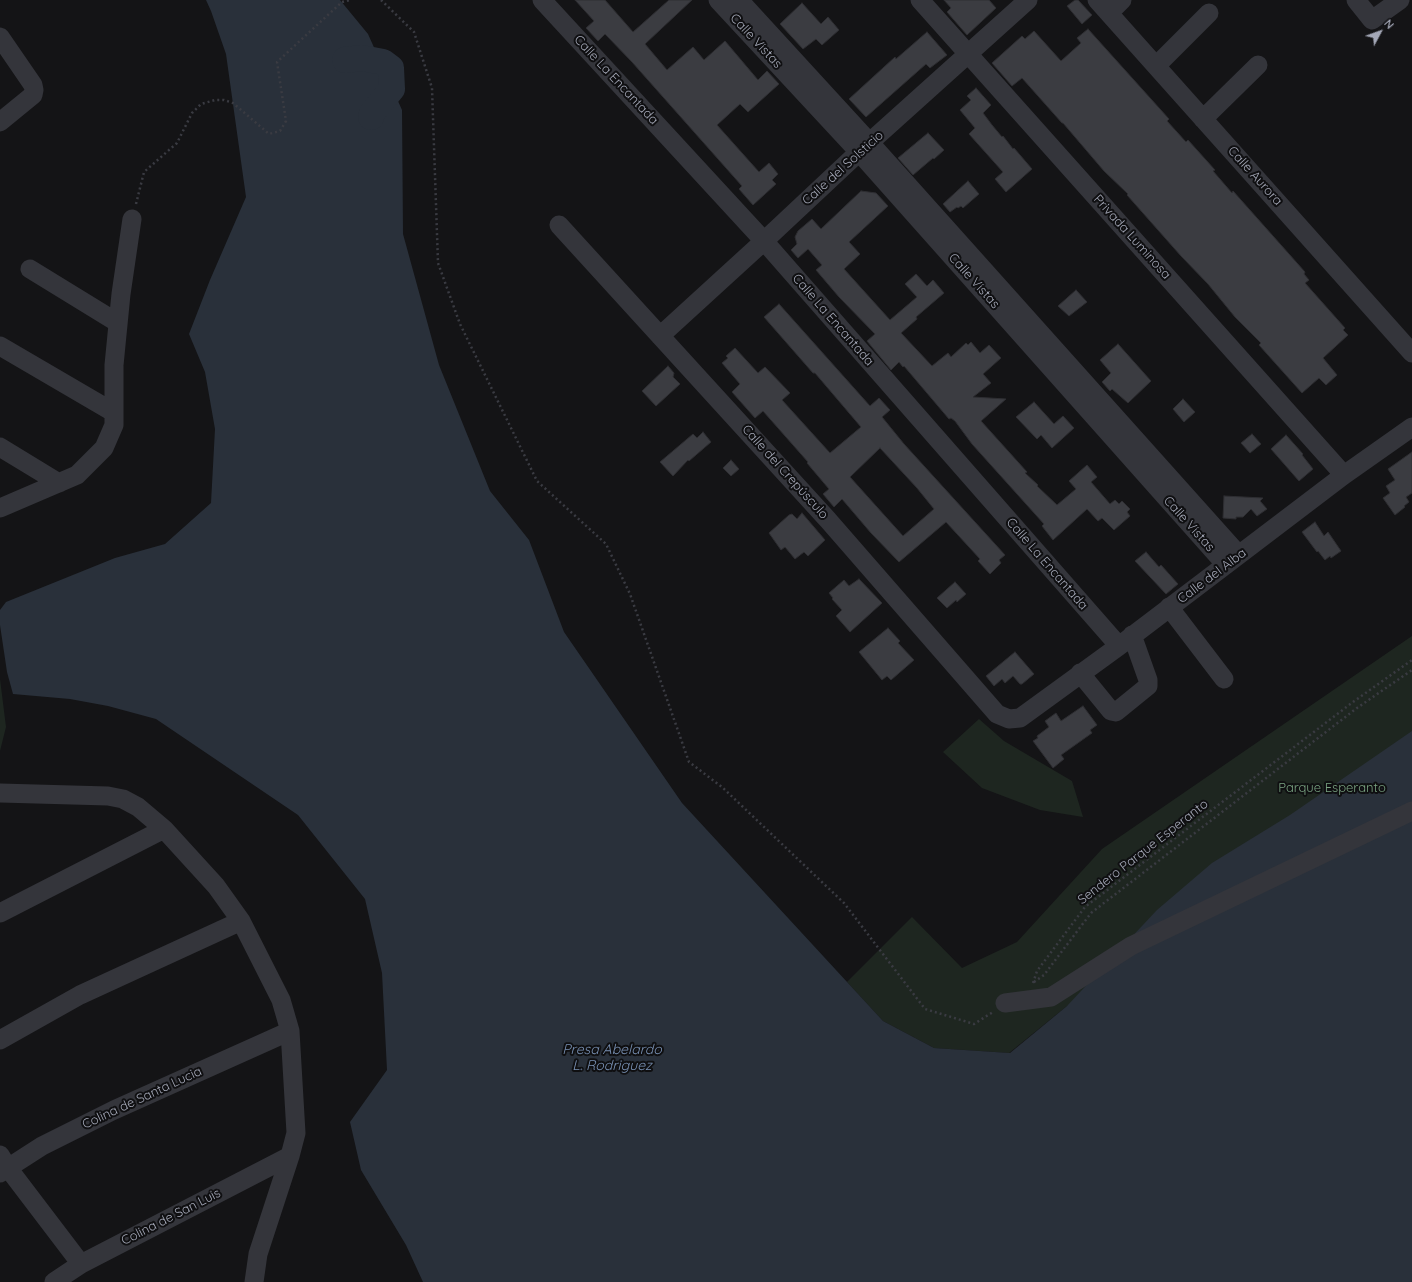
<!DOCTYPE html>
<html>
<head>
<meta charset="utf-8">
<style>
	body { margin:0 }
	#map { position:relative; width:1412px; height:1282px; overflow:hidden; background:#141416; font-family:Quicksand,sans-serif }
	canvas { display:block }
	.north { position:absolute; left:1360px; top:12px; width:40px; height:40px; -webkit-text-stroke:3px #0f0f11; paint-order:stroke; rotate:49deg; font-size:11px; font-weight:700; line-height:16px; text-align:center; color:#a4a8b7 }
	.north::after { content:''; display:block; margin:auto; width:14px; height:18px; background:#a4a8b7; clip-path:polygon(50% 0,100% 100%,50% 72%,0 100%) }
</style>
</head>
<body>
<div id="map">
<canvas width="1412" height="1282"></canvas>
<div class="north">N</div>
</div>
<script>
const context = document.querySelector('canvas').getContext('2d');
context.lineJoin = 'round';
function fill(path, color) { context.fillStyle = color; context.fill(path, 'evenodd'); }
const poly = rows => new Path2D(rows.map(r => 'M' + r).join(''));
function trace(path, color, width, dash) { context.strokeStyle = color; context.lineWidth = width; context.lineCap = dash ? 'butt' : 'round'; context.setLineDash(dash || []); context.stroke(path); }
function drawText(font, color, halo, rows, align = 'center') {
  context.font = font + ' Quicksand,sans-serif'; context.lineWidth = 4; context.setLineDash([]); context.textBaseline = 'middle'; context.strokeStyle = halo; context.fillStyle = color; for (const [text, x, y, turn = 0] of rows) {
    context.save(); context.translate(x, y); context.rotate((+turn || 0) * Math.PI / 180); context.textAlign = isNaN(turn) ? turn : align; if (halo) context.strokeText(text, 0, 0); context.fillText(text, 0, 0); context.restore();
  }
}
const green = poly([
	[1412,636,1412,837,1067,1006,1009,1053,934,1048,883,1021,847,982,912,917,962,968,1017,942,1102,849],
	[0,679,6,727,0,751],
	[979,719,1004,741,1072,781,1083,817,1040,810,982,788,943,752]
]);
const water = poly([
	[206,0,340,0,368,34,402,110,403,234,439,365,490,491,529,540,564,632,682,803,883,1021,934,1048,1010,1053,1067,1006,1157,910,1212,863,1290,815,1412,731,1412,1282,423,1282,406,1245,361,1170,350,1122,387,1070,382,973,365,899,298,815,156,719,108,706,70,699,13,694,7,672,0,625,0,610,6,602,115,558,165,544,211,503,215,429,205,372,189,334,210,280,246,197,226,54,211,11]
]);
const river = poly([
	[345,60,362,58,383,62,391,68,392,89,372,113,371,117]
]);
const building = poly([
	[575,0,605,0,633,32,669,0,692,0,645,44,667,70,693,47,704,60,725,41,758,80,767,71,779,84,748,112,740,104,717,125,759,172,769,163,778,174,772,180,776,184,753,205,739,189,742,186,734,177,632,62,605,34,598,41,586,28,594,21,575,0],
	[944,0,989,0,996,8,967,35,947,12,951,8,944,0],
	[1075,0,1078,0,1092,15,1082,24,1067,6,1075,0],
	[802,3,821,24,828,17,839,30,822,45,816,39,803,49,780,24,802,3],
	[1088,29,1169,119,1167,121,1186,142,1188,140,1215,170,1213,171,1232,193,1233,191,1305,272,1304,274,1309,280,1305,283,1345,328,1343,330,1348,335,1323,358,1337,375,1326,385,1319,378,1302,393,1259,345,1261,343,1235,317,1208,284,1181,256,1127,195,1128,194,1104,171,1063,123,1062,123,1022,78,1012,86,992,63,1022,36,1025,39,1034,31,1061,61,1081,43,1077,38,1088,29],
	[927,32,947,55,930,68,926,64,866,117,849,99,895,57,896,59,927,32],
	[976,88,991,105,983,113,992,125,1002,137,1003,136,1013,149,1014,148,1032,169,1006,192,995,179,1003,172,969,134,975,128,960,110,971,100,967,96,976,88],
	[928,133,944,150,934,159,933,158,913,175,898,158,928,133],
	[968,181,979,194,963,208,961,206,958,208,957,207,950,212,943,204,968,181],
	[861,191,876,193,888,206,849,242,860,254,844,269,890,320,917,297,905,284,916,274,927,286,933,280,944,293,916,317,917,319,901,333,932,366,948,353,951,357,966,343,968,345,971,342,980,353,989,345,1001,358,983,374,991,383,973,397,1006,399,981,421,1027,472,1025,473,1038,485,1037,486,1057,505,1076,489,1069,481,1087,465,1097,477,1091,482,1110,504,1115,500,1119,504,1122,501,1130,509,1127,512,1130,516,1114,530,1102,518,1098,521,1087,509,1053,540,1042,526,1044,524,972,444,955,421,951,418,949,419,904,366,903,367,899,362,891,370,867,341,875,334,839,297,816,270,822,265,808,249,798,258,791,250,797,244,795,237,798,231,812,219,821,229,861,191],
	[1076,290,1087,302,1069,316,1058,306,1076,290],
	[779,304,870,406,879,398,890,410,882,417,904,444,1005,555,999,560,1001,563,990,574,978,561,980,559,946,522,899,562,871,533,842,499,834,507,823,494,829,489,807,463,808,462,763,411,755,418,732,392,740,384,722,363,728,358,726,356,735,348,758,373,765,367,790,393,782,400,830,453,861,427,815,373,813,373,764,317,779,304],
	[880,448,917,488,934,509,903,536,850,477,880,448],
	[1118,344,1151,381,1128,403,1112,389,1110,391,1102,382,1111,373,1100,360,1118,344],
	[668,366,674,373,673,377,680,384,656,406,642,391,668,366],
	[1183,399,1195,412,1184,422,1173,409,1183,399],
	[1034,402,1054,424,1063,416,1074,428,1052,448,1041,435,1037,439,1016,417,1034,402],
	[703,432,711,442,689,461,688,460,673,476,660,462,693,434,697,438,703,432],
	[1252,434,1261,444,1250,453,1241,443,1252,434],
	[1286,435,1303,454,1302,455,1313,469,1299,481,1271,449,1286,435],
	[1412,452,1412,493,1406,497,1409,502,1404,506,1405,507,1395,515,1383,498,1390,493,1386,486,1395,480,1388,469,1412,452],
	[731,460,739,469,731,476,723,468,731,460],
	[1224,496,1263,498,1260,501,1267,509,1257,516,1251,509,1243,517,1236,517,1236,519,1223,518,1224,496],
	[802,513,825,540,808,556,804,552,795,559,785,547,781,550,769,533,789,515,792,514,797,519,802,513],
	[1315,522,1324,536,1328,532,1341,551,1331,558,1330,556,1325,560,1318,551,1317,552,1302,532,1315,522],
	[1146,552,1159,567,1161,565,1178,584,1166,594,1135,561,1146,552],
	[859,579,882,603,850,632,836,616,842,610,832,599,833,598,829,593,844,580,849,586,859,579],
	[955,582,966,594,957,602,956,600,947,608,937,598,955,582],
	[888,628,900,641,898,643,914,660,891,680,887,676,882,680,859,652,888,628],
	[1015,652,1034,674,1022,684,1020,684,1013,676,1005,683,1002,679,994,686,986,676,1015,652],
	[1083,706,1097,725,1090,730,1092,733,1061,755,1064,759,1053,768,1033,741,1038,738,1037,736,1049,727,1045,721,1056,713,1061,721,1083,706]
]);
const path = poly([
	[381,0,414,32,432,88,438,263,460,324,537,481,606,544,630,594,689,762,722,787,844,903,925,1009,974,1024,993,1012],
	[136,204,144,172,177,143,192,113,201,104,215,100,224,100,233,103,269,134,280,131,286,121,277,62,342,2,350,0],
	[1034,982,1044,975,1091,913,1357,708,1412,670],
	[1033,983,1037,971,1085,907,1353,702,1412,660]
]);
const minor = poly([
	[542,0,764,241,1119,646],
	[718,0,859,152,1226,565],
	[739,0,870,143,1239,555],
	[920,0,1344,475],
	[1097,0,1412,353],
	[1356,0,1372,20,1400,0],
	[1109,13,1122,0],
	[0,37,33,85,34,90,33,95,0,122],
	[1156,66,1209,13],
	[1203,119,1258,65],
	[559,225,828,520,997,714,1009,719,1020,718,1119,646,1344,475,1412,427],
	[30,269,118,323],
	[660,336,764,241,859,152,1028,0],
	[0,346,113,412],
	[0,447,59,483],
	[0,508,77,475,104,448,114,425,114,365,121,294,132,219],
	[1169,607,1224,679],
	[1080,673,1111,711,1116,712,1148,686,1148,680,1132,635],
	[0,793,108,796,123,799,138,807,164,829,216,886,241,921,281,1000,290,1031,296,1133,290,1156,258,1254,254,1282],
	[0,913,164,829],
	[1005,1003,1051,997,1131,946,1412,811],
	[0,1040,80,995,241,921],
	[0,1155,8,1168,81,1264],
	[0,1173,42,1146,114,1110,290,1031],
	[54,1282,81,1264,290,1156]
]);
const streetNames = [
	["Calle Vistas",756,41,47],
	["Calle La Encantada",616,80,47],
	["Calle del Solsticio",843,168,-42],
	["Calle Aurora",1255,176,48],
	["Privada Luminosa",1132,237,48],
	["Calle Vistas",974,281,48],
	["Calle La Encantada",833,320,49],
	["Calle del Crepúsculo",785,472,48],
	["Calle Vistas",1189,524,48],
	["Calle La Encantada",1047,564,49],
	["Calle del Alba",1212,576,-37],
	["Sendero Parque Esperanto",1143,852,-38],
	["Colina de Santa Lucia",142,1098,-25],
	["Colina de San Luis",171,1217,-27]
];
const parkNames = [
	["Parque Esperanto",1332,788]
];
const waterNames = [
	["Presa Abelardo",612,1050],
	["L. Rodriguez",612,1066]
];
fill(green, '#1e2620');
fill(water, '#29303a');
trace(river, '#29303a', 26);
fill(building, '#3b3c41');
trace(building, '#2e2e32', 1);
trace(path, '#3a3b42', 2.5, [2, 3]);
trace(minor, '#34353b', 19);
drawText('13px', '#a4a8b7', '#0f0f11', streetNames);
drawText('13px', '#7aa382', '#0f0f11', parkNames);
drawText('italic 14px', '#7991b4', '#0f0f11', waterNames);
</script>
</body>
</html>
